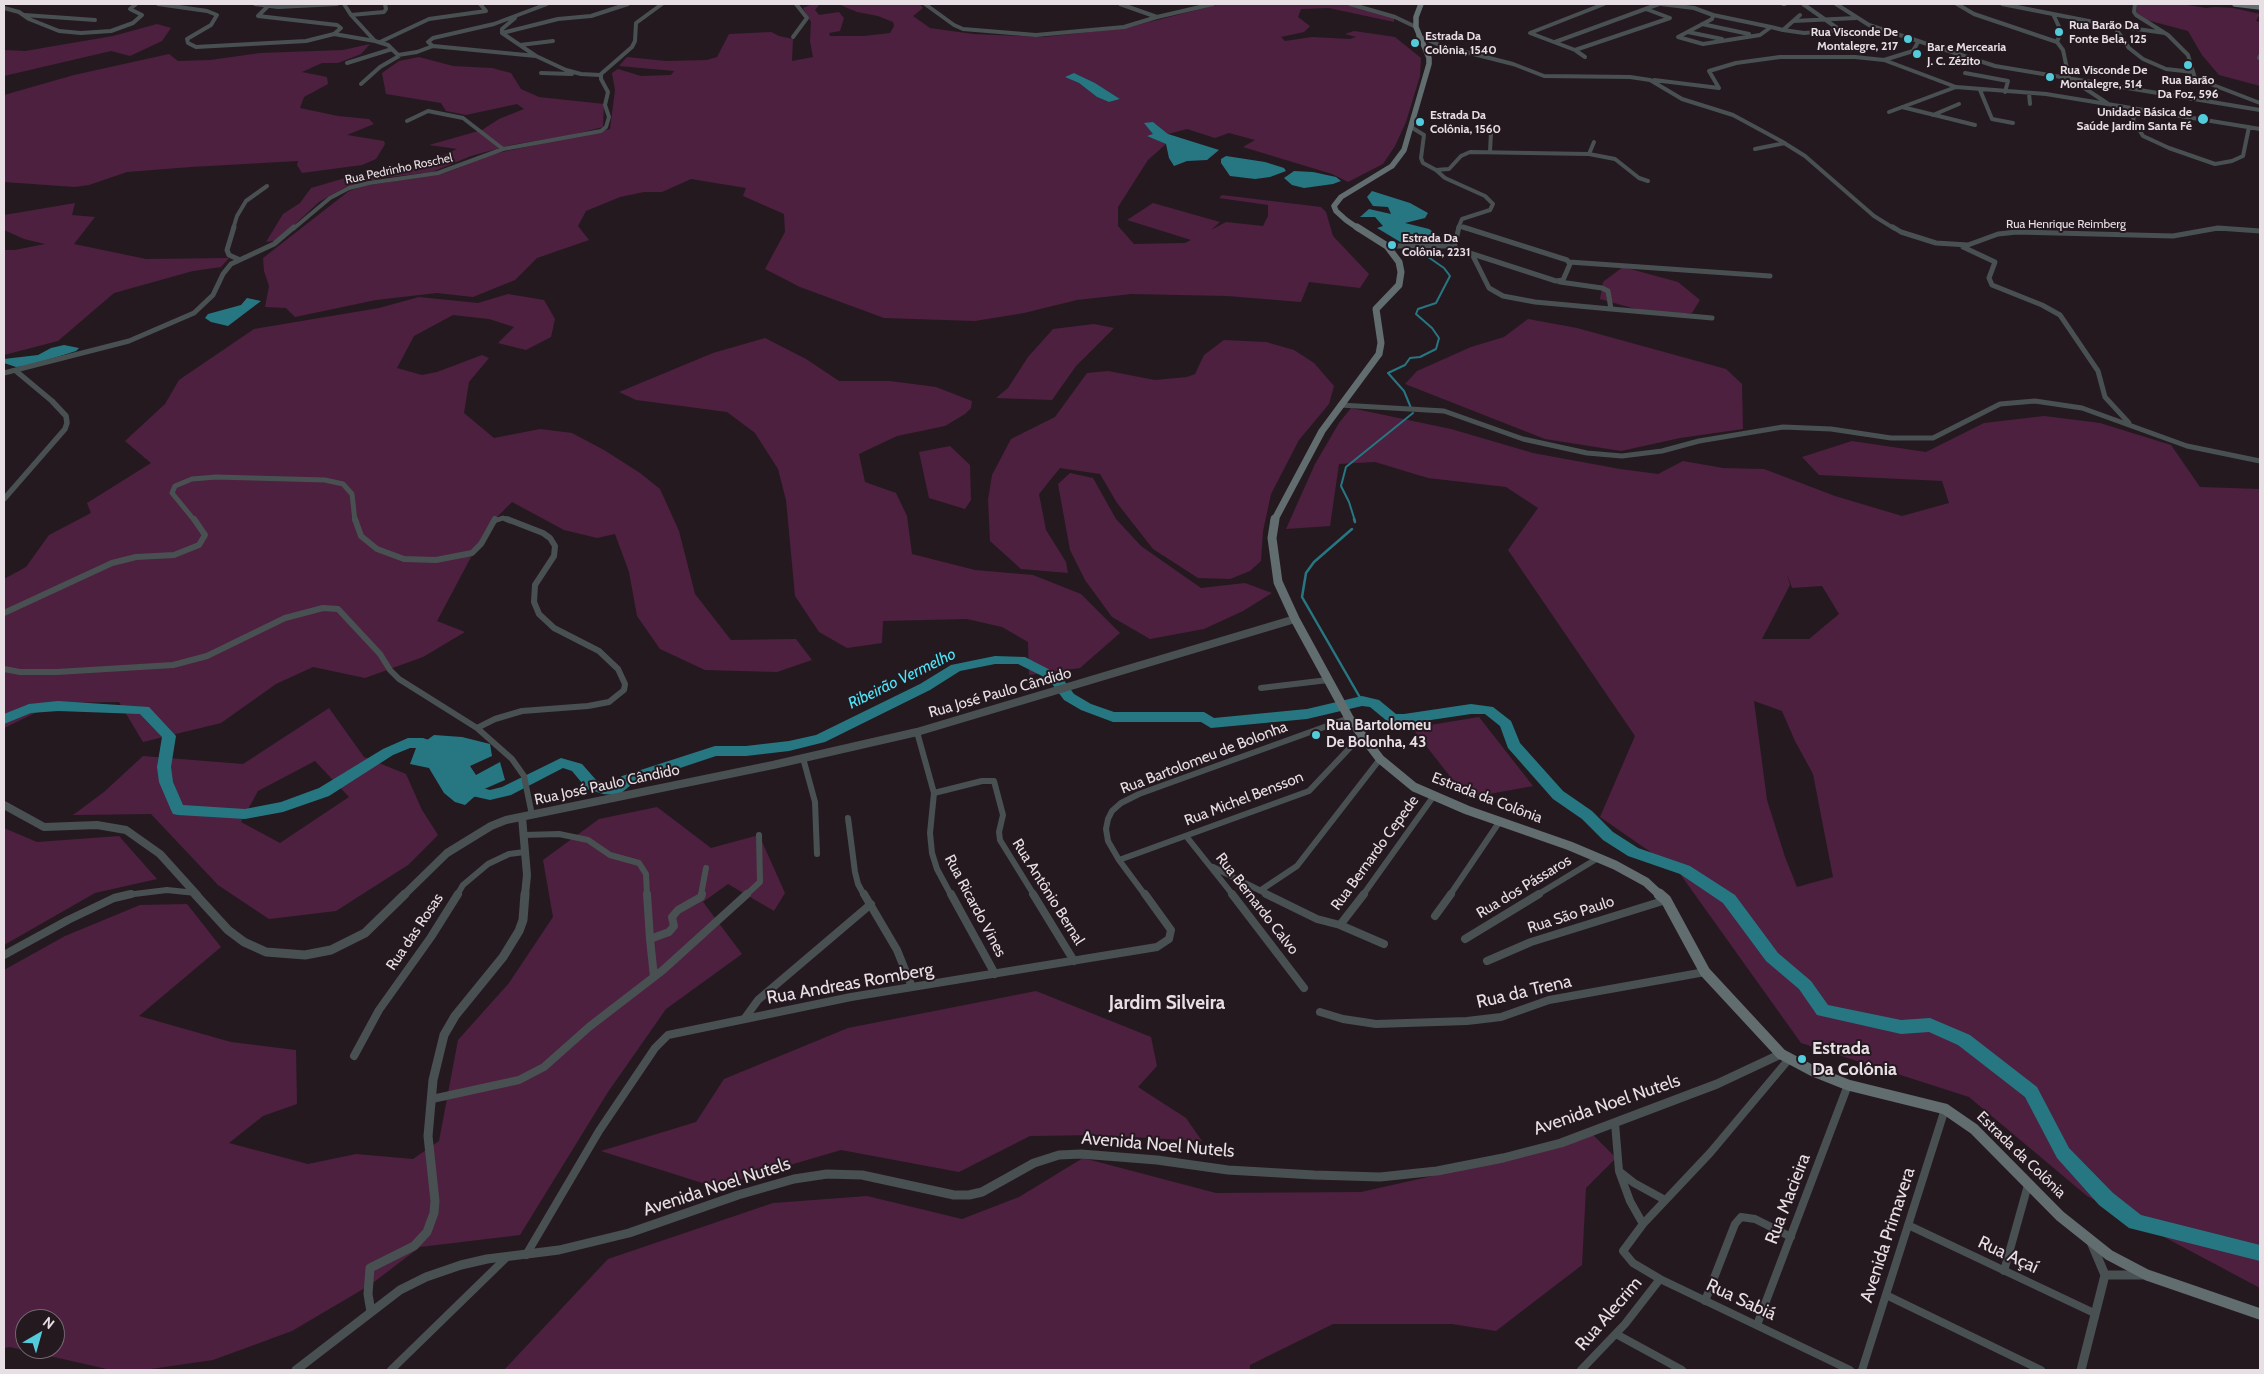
<!DOCTYPE html>
<html>
<head>
<meta charset="utf-8">
<style>
	body { margin:0 }
	#map { position:relative; width:2264px; height:1374px; overflow:hidden; background:#251920; font-family:Cabin,sans-serif }
	canvas { display:block }
	.frame { position:absolute; inset:0; border:5px solid #e7dfe3; pointer-events:none }
	.north { position:absolute; left:15px; top:1309px; width:50px; height:50px; box-sizing:border-box; background:#251920; border:1px solid #73686e; border-radius:50%; rotate:38deg; font-size:14px; font-weight:700; line-height:20px; text-align:center; color:#e7dfe3 }
	.north::after { content:''; display:block; margin:auto; width:18px; height:22px; background:#53cbdb; clip-path:polygon(50% 0,100% 100%,50% 72%,0 100%) }
</style>
</head>
<body>
<div id="map">
<canvas width="2264" height="1374"></canvas>
<div class="frame"></div>
<div class="north">N</div>
</div>
<script>
const context = document.querySelector('canvas').getContext('2d');
context.lineJoin = 'round';
function fill(path, color) { context.fillStyle = color; context.fill(path, 'evenodd'); }
const poly = rows => new Path2D(rows.map(r => 'M' + r).join(''));
function trace(path, color, width, dash) { context.strokeStyle = color; context.lineWidth = width; context.lineCap = dash ? 'butt' : 'round'; context.setLineDash(dash || []); context.stroke(path); }
function drawText(font, color, halo, rows, align = 'center') {
  context.font = font + ' Cabin,sans-serif'; context.lineWidth = 4; context.setLineDash([]); context.textBaseline = 'middle'; context.strokeStyle = halo; context.fillStyle = color; for (const [text, x, y, turn = 0] of rows) {
    context.save(); context.translate(x, y); context.rotate((+turn || 0) * Math.PI / 180); context.textAlign = isNaN(turn) ? turn : align; if (halo) context.strokeText(text, 0, 0); context.fillText(text, 0, 0); context.restore();
  }
}
const green = poly([
	[838,4,920,4,923,8,913,16,930,28,973,34,1044,37,1126,28,1220,4,1346,4,1394,18,1394,22,1329,8,1301,9,1298,17,1310,26,1304,32,1281,37,1285,41,1312,37,1350,39,1356,37,1345,34,1354,31,1395,37,1421,58,1420,76,1406,122,1395,146,1383,164,1348,182,1332,174,1243,147,1255,140,1229,133,1215,138,1187,129,1168,134,1153,122,1154,135,1149,136,1166,144,1148,160,1118,207,1118,226,1134,244,1185,243,1191,240,1127,220,1153,203,1220,222,1211,230,1226,222,1263,226,1268,216,1268,205,1219,198,1222,195,1321,207,1326,212,1333,236,1369,274,1360,288,1309,282,1301,302,1227,296,1131,294,1077,300,1024,313,975,321,884,318,800,287,765,269,785,232,784,214,743,196,746,188,691,179,662,192,644,192,620,197,586,211,578,226,589,240,537,258,515,280,473,297,437,293,376,300,295,317,286,308,265,307,269,286,264,271,263,258,349,191,364,186,445,173,493,154,610,129,615,90,612,73,618,69,641,76,671,75,674,71,619,66,627,57,666,61,707,60,717,57,729,34,771,32,779,36,793,39,792,61,813,57,810,41,811,22,803,8,810,5,819,5,815,10,819,15,839,12,844,18,840,31,829,33,830,36,864,36,890,33,894,26,893,22,878,16,857,12],
	[1074,73,1095,83,1120,99,1109,102,1097,97,1079,83,1066,77],
	[2137,4,2181,4,2206,8,2215,7,2233,8,2260,14,2256,21,2260,22,2260,86,2219,75,2202,55,2188,31,2143,19,2136,15],
	[157,24,171,28,162,41,130,56,111,51,4,76,4,50,25,51,113,36],
	[370,44,361,54,338,63,322,63,302,72,327,77,328,84,304,97,300,108,338,116,369,119,374,124,347,135,384,141,385,144,376,159,362,165,302,173,297,165,298,161,191,167,127,172,89,185,75,187,4,182,4,95,74,75,169,54,178,61,210,60,260,53,343,50],
	[419,57,453,66,492,68,511,73,521,89,539,97,604,104,603,127,571,135,511,145,471,156,432,172,382,178,346,187,319,202,278,240,266,242,283,214,300,203,311,188,352,176,406,172,457,149,429,145,482,130,499,119,524,109,517,104,466,115,446,111,441,103,386,94,382,73,399,61],
	[75,203,72,215,95,217,74,244,146,259,229,258,221,267,193,271,114,293,58,341,4,355,4,250,15,250,45,244,24,239,4,230,4,215],
	[1623,267,1678,282,1700,300,1692,313,1650,313,1600,299,1603,282],
	[508,294,544,300,555,319,551,337,526,350,498,343,514,327,489,319,453,315,414,336,397,368,422,375,437,372,482,355,489,358,469,382,464,413,494,438,540,429,572,433,604,450,640,473,660,489,679,531,695,594,731,640,796,639,812,660,777,672,705,670,660,649,637,616,629,572,615,534,597,538,564,530,512,502,487,527,437,621,465,632,423,657,365,678,313,667,276,684,221,723,143,742,119,702,56,703,4,728,4,579,26,567,49,535,91,513,87,503,151,463,125,441,165,404,179,380,254,329,379,308,419,297,478,303],
	[1528,319,1577,328,1726,369,1742,384,1743,429,1680,438,1621,451,1545,439,1405,384,1417,371,1471,347,1504,337],
	[1094,324,1114,328,1076,366,1052,400,996,398,1008,388,1028,357,1053,329],
	[765,338,806,359,839,381,890,381,936,387,972,401,971,408,965,414,945,426,897,436,859,454,865,482,896,493,907,516,912,554,975,570,1033,575,1081,594,1120,633,1080,668,1029,675,1028,642,1002,627,967,619,883,621,882,643,847,648,819,632,795,596,786,500,778,469,755,433,727,412,636,400,619,392,713,353],
	[1224,340,1266,342,1294,350,1314,363,1334,386,1329,404,1299,440,1271,494,1263,531,1261,561,1250,571,1230,579,1198,578,1153,549,1117,503,1100,474,1060,468,1039,494,1046,530,1066,562,1068,573,1021,569,990,541,988,500,992,475,1011,439,1055,417,1087,373,1108,371,1155,380,1187,377,1195,374,1204,355],
	[1351,408,1451,429,1533,453,1620,469,1658,474,1683,461,1723,468,1764,469,1835,496,1902,516,1949,503,1942,481,1819,475,1802,457,1852,441,1926,452,1984,423,2044,416,2100,423,2171,445,2200,487,2260,489,2260,1288,2087,1196,1969,1097,1801,1043,1678,871,1600,817,1635,736,1508,550,1538,508,1506,487,1428,478,1375,462,1339,464,1330,526,1286,529,1315,464,1339,423],
	[1787,574,1792,588,1822,586,1839,614,1809,639,1762,639,1790,585],
	[1754,701,1782,711,1795,741,1813,774,1833,877,1797,887,1785,857,1767,800],
	[950,446,970,465,971,500,965,509,929,498,919,452],
	[1070,473,1093,478,1116,519,1141,546,1201,588,1245,583,1272,593,1243,611,1204,629,1150,639,1112,617,1085,580,1070,550,1058,484],
	[329,708,364,757,406,774,422,810,438,835,408,865,336,911,269,919,218,885,151,814,73,815,104,792,143,756,243,764],
	[315,761,349,797,280,843,241,822,258,791],
	[1479,717,1533,786,1467,798,1412,728],
	[657,807,711,848,759,835,785,893,774,911,728,884,703,902,742,954,666,1009,608,1092,520,1235,420,1247,370,1285,292,1331,213,1360,144,1370,111,1370,10,1347,4,1348,4,970,65,936,140,905,187,904,221,947,139,1016,231,1042,296,1050,297,1104,263,1116,229,1143,308,1164,356,1154,413,1159,439,1141,458,1040,509,983,553,917,543,860,599,819],
	[25,1319,55,1319,55,1349,25,1349],
	[4,828,37,842,119,836,157,879,95,893,4,945],
	[1036,991,1151,1037,1157,1066,1138,1087,1186,1118,1202,1141,1095,1135,1030,1136,959,1172,841,1150,715,1187,601,1151,696,1122,724,1079,848,1028],
	[1593,1135,1616,1158,1586,1188,1582,1265,1496,1331,1452,1324,1333,1324,1250,1365,1250,1370,504,1370,608,1259,773,1203,867,1196,962,1219,1019,1197,1083,1158,1216,1193,1361,1192,1437,1175]
]);
const water = poly([
	[1074,73,1095,83,1120,99,1109,102,1097,97,1079,83,1065,77],
	[1153,122,1168,134,1219,150,1207,160,1187,161,1174,166,1169,158,1166,144,1147,136,1153,134,1144,123],
	[1226,156,1265,162,1284,168,1286,171,1270,177,1255,179,1230,176,1221,163,1221,159],
	[1294,171,1313,172,1336,177,1341,181,1333,184,1304,188,1292,185,1284,178],
	[1372,191,1410,203,1428,213,1425,218,1405,223,1429,229,1439,236,1436,241,1402,243,1377,228,1383,226,1375,217,1360,217,1369,209,1391,214,1388,207,1373,206,1367,197],
	[247,298,261,301,228,326,211,322,205,318,208,314,241,305],
	[64,345,79,348,76,351,28,366,16,367,4,363,4,359,38,355,51,348],
	[434,735,462,737,490,744,492,756,470,766,476,775,500,762,505,780,482,790,465,805,455,802,444,793,429,768,410,764,416,748]
]);
const streamFar1 = poly([
	[1408,243,1444,268,1450,276,1436,303,1418,309,1416,314,1432,328,1439,338,1436,349,1420,357,1410,358,1405,365,1388,373,1404,391,1411,408],
	[1355,521,1349,502,1341,486,1346,467,1413,413]
]);
const stream = poly([
	[1354,519,1355,522],
	[1352,529,1314,562,1306,573,1302,597,1362,701]
]);
const river = poly([
	[995,656,1025,657,1060,675,1074,694,1091,704,1114,712,1204,712,1214,718,1307,709,1362,696,1379,700,1396,714,1404,714,1471,704,1493,707,1511,721,1520,743,1563,791,1592,811,1613,832,1638,848,1690,866,1735,895,1778,953,1811,981,1828,1005,1901,1020,1930,1018,1970,1035,2037,1087,2069,1148,2113,1193,2141,1215,2260,1245,2260,1261,2129,1228,2099,1205,2057,1158,2025,1097,1958,1045,1929,1032,1901,1034,1817,1015,1799,989,1766,961,1723,903,1680,874,1628,856,1603,840,1582,819,1553,799,1508,748,1500,726,1485,714,1471,714,1404,724,1387,721,1370,707,1362,706,1307,719,1211,728,1201,722,1113,722,1081,710,1064,700,1050,681,1042,676,1018,664,995,664,960,671,930,690,825,742,789,751,746,756,716,756,632,784,620,794,615,795,603,794,587,789,572,771,563,768,511,795,490,800,472,796,458,783,460,779,465,778,482,788,490,790,502,787,561,758,582,764,597,781,612,785,622,776,715,746,746,746,789,741,816,735,920,684,951,665,995,656],
	[58,701,149,707,176,736,171,767,173,782,183,805,245,809,281,802,319,788,383,749,408,738,423,738,446,746,448,749,446,752,441,754,422,748,410,748,393,755,329,796,283,812,245,819,178,815,173,814,171,810,159,782,157,767,162,737,140,714,58,711,31,713,4,724,4,714,29,704,58,701]
]);
const minorFar3 = poly([
	[158,4,207,11,217,15,211,25,187,39,188,43,196,47,306,41,334,34,341,28,337,25,258,16,270,4],
	[255,4,278,7,337,4],
	[344,4,351,15,375,41,388,45,398,55,417,52,433,46],
	[925,4,954,25,963,29,1036,35,1124,27,1157,17],
	[1120,4,1157,17,1213,4],
	[1350,4,1395,17,1416,27],
	[1661,4,1694,8,1713,15],
	[1783,4,1785,4],
	[1836,4,1869,25,1995,66,2260,110],
	[1957,4,1974,14,2057,42],
	[2002,4,2109,25,2165,33],
	[2135,4,2134,12,2136,15,2168,35,2188,55,2195,78,2260,103],
	[4,8,19,12,29,19,59,31,81,33,111,31,133,23,142,15,130,9,136,4],
	[2053,14,2061,31,2057,42,2063,50,2069,78,2107,103],
	[24,15,95,20],
	[351,15,384,12,386,9,385,4],
	[1713,15,1771,27,1760,35,1703,44,1678,37,1712,19,1713,15],
	[1800,15,1783,30,1804,33,1840,30,1803,4],
	[1793,21,1856,18],
	[1702,24,1749,34],
	[2114,26,2129,48,2143,59,2166,69,2193,72],
	[1771,27,1783,30],
	[1688,32,1722,39],
	[502,33,502,29,515,18],
	[334,34,375,41],
	[1418,36,1442,46,1513,64,1544,76,1630,77,1650,80,1682,99,1733,115,1781,141,1805,156,1874,216,1895,229],
	[793,37,807,18,796,4],
	[380,42,429,19,486,11,480,4],
	[1555,42,1659,4],
	[520,45,553,41],
	[1575,50,1670,18,1646,9],
	[536,56,433,46,428,42,433,38,494,24,547,4],
	[1585,57,1575,50,1530,33,1604,4],
	[2259,58,2260,56],
	[1884,60,1956,87,2046,94,2260,129],
	[347,63,392,49],
	[541,73,572,74],
	[1965,73,2008,81,2005,92],
	[600,75,581,74,566,70,536,56,502,33,558,19,591,16,628,4],
	[1654,80,1719,88],
	[361,84,380,67,399,56],
	[1719,88,1709,71,1736,63,1780,57,1855,57,1884,60,1913,51,1918,42],
	[1980,90,1992,119,2013,123],
	[2029,93,2030,104],
	[1902,107,1975,125],
	[2137,109,2133,120,2143,136,2169,148,2215,164,2232,161,2243,156,2249,127],
	[1889,112,1956,87],
	[1933,115,1959,104],
	[407,121,428,111,463,118,503,149],
	[1411,127,1424,135,1421,158,1423,163,1436,170,1449,169,1461,156,1470,152,1589,154,1615,159,1639,178,1648,181],
	[1755,149,1785,143],
	[1490,152,1491,132],
	[1589,154,1594,142],
	[1436,170,1445,178,1485,196,1493,204,1490,210,1462,219,1459,226,1467,229],
	[233,229,237,216,246,201,267,186],
	[293,229,330,198,349,188,369,183,438,173,503,149,601,131,606,127,609,117,605,105,608,92,601,79,601,74,632,47,635,41,636,23,662,4],
	[1458,229,1459,226],
	[2215,229,2225,229]
]);
const minorFar2 = poly([
	[234,227,227,250,229,255,238,259],
	[1893,227,1901,232,1936,243,1968,245,1998,234,2017,232,2173,236,2218,228,2260,231],
	[1387,246,1448,246,1556,281,1563,280,1570,264,1567,260,1463,227],
	[1963,247,1995,262,1989,278,1992,285,2042,305,2060,315,2098,371,2105,397,2129,423],
	[1454,248,1459,227],
	[1472,254,1489,288,1503,296,1535,302,1611,309],
	[1569,262,1770,276],
	[1560,282,1602,288,1608,291,1611,309,1712,318],
	[4,373,129,341,194,313,213,295,223,274,231,264,274,244,294,227],
	[1340,405,1444,411,1523,439,1587,453,1622,456,1662,451,1699,441,1783,427,1831,429,1891,438,1933,438,2000,404,2035,401,2082,408,2187,446,2260,461],
	[195,521,172,493,175,486,192,479,216,477,325,480,343,484,352,494,355,521],
	[494,521,503,518,510,521]
]);
const minorFar1 = poly([
	[355,519,361,536,377,549,404,559,436,560,472,553,481,544,495,519],
	[4,613,112,563,136,557,174,555,199,545,205,535,194,519],
	[4,669,20,672,57,672,173,665,207,656,285,618,323,608,338,609,380,654,390,670,399,679,477,728,512,759,524,776,532,815],
	[1261,688,1328,680],
	[477,728,495,719,522,711,588,706,609,702,624,690,625,684,618,669,599,651,554,628,539,614,534,602,535,585,554,556,555,546,550,538,543,533,507,519],
	[917,732,934,793,930,833,932,853,937,869,951,895],
	[803,758,815,802,817,854],
	[934,793,982,781,994,781,1003,815,999,832,1000,840,1034,895],
	[848,818,855,872,858,884,864,895],
	[524,835,559,834,588,840,610,855,639,863,646,874,647,895],
	[1186,836,1233,895],
	[1119,860,1309,791,1361,736],
	[1213,867,1269,895],
	[1261,890,1297,866,1380,759],
	[126,895,167,890,196,893],
	[457,895,463,885,488,864,509,854,525,852],
	[701,895,706,868],
	[746,895,760,882,759,835],
	[1145,895,1119,860,1108,841,1106,829,1108,819,1112,811,1121,803,1139,794,1349,718],
	[1363,895,1433,797],
	[1450,895,1500,821],
	[1537,895,1598,858]
]);
const minor = poly([
	[647,894,650,939,669,932,674,926,672,917,678,910,701,897,702,894],
	[864,894,897,950,912,987],
	[951,894,995,974],
	[1033,894,1074,961],
	[1232,894,1304,988],
	[1266,894,1317,919,1340,925,1384,944],
	[1435,916,1451,894],
	[1340,925,1364,894],
	[650,939,654,977],
	[1465,939,1539,894],
	[4,955,68,920,114,898,131,894],
	[1487,961,1531,942,1666,900],
	[1320,1012,1343,1019,1376,1024,1467,1021,1501,1017,1549,1000,1705,972],
	[745,1018,758,1000,871,904],
	[354,1056,379,1010,431,937,458,894],
	[1789,1059,1710,1153,1643,1224,1623,1251,1633,1263,1660,1279,1850,1370],
	[432,1099,519,1080,544,1067,589,1027,663,970,747,894],
	[1615,1123,1619,1171,1630,1201,1643,1224],
	[1620,1172,1634,1183,1665,1200],
	[1908,1225,2094,1313],
	[526,1255,599,1131,655,1048,668,1035,851,997,1157,947,1169,939,1171,930,1145,894],
	[2004,1271,2028,1185],
	[1886,1295,2041,1370],
	[1705,1301,1735,1224,1741,1217,1755,1219,1791,1237],
	[1757,1325,1848,1085],
	[1616,1334,1682,1370],
	[391,1370,507,1257],
	[1581,1370,1625,1324,1660,1279],
	[1862,1370,1945,1109]
]);
const tertiaryFar2 = poly([
	[4,499,65,429,67,423,66,416,52,401,16,371]
]);
const tertiaryFar1 = poly([
	[4,805,44,827,97,825,126,830,160,854,197,895],
	[522,817,527,875,525,895],
	[404,895,447,853,491,826,506,820,773,765,917,732,1295,619]
]);
const tertiary = poly([
	[195,894,228,930,244,942,266,952,305,955,331,950,365,933,405,894],
	[2091,1242,2105,1275],
	[2105,1275,2145,1275],
	[371,1312,368,1294,370,1268,414,1246,427,1232,434,1213,435,1201,428,1136,433,1080,444,1035,455,1016,503,957,519,931,523,920,525,894],
	[296,1370,400,1290,426,1277,461,1265,487,1259,559,1250,629,1233,738,1195,794,1179,827,1174,862,1175,954,1195,969,1195,982,1192,1034,1163,1059,1155,1081,1154,1157,1160,1228,1170,1314,1175,1380,1177,1437,1171,1503,1158,1561,1143,1717,1084,1781,1054],
	[2081,1370,2105,1275]
]);
const secondaryFar3 = poly([
	[2235,4,2260,7],
	[1359,229,1346,220,1336,211,1334,206,1341,197,1392,166,1404,150,1429,64,1429,58,1416,27,1416,17,1421,4]
]);
const secondaryFar2 = poly([
	[1274,521,1322,431,1379,354,1381,343,1376,309,1399,285,1401,272,1399,262,1387,246,1357,227]
]);
const secondaryFar1 = poly([
	[1275,519,1272,538,1278,582,1295,619,1349,718,1380,759,1414,787,1467,810,1570,846,1615,865,1646,882,1660,895]
]);
const secondary = poly([
	[1659,894,1666,900,1705,972,1781,1054,1813,1071,1848,1085,1945,1109,1974,1129,2060,1216,2109,1255,2147,1275,2260,1314]
]);
const markers = [
	[2059,32,5,"#53cbdb"],
	[1908,39,5,"#53cbdb"],
	[1415,43,5,"#53cbdb"],
	[1917,54,5,"#53cbdb"],
	[2188,65,5,"#53cbdb"],
	[2050,77,5,"#53cbdb"],
	[2203,119,6,"#53cbdb"],
	[1420,122,5,"#53cbdb"],
	[1392,245,5,"#53cbdb"],
	[1316,735,5,"#53cbdb"],
	[1802,1059,5,"#53cbdb"]
];
const farPoinames = [
	["Rua Barão Da",2069,25],
	["Fonte Bela, 125",2069,39],
	["Rua Visconde De",1898,32,"right"],
	["Montalegre, 217",1898,46,"right"],
	["Estrada Da",1425,36],
	["Colônia, 1540",1425,50],
	["Bar e Mercearia",1927,47],
	["J. C. Zézito",1927,61],
	["Rua Visconde De",2060,70],
	["Montalegre, 514",2060,84],
	["Rua Barão",2188,80,"center"],
	["Da Foz, 596",2188,94,"center"],
	["Unidade Básica de",2192,112,"right"],
	["Saúde Jardim Santa Fé",2192,126,"right"],
	["Estrada Da",1430,115],
	["Colônia, 1560",1430,129],
	["Estrada Da",1402,238],
	["Colônia, 2231",1402,252]
];
const farStreetnames = [
	["Rua Pedrinho Roschel",399,169,-12],
	["Rua Henrique Reimberg",2066,224]
];
const streetNames = [
	["Rua José Paulo Cândido",1000,693,-16],
	["Rua Bartolomeu de Bolonha",1204,758,-21],
	["Rua José Paulo Cândido",607,785,-12],
	["Estrada da Colônia",1487,798,21],
	["Rua Michel Bensson",1244,799,-21],
	["Rua Bernardo Cepede",1375,853,-54],
	["Rua dos Pássaros",1524,887,-31],
	["Rua Antônio Bernal",1048,892,58],
	["Rua Bernardo Calvo",1257,904,52],
	["Rua Ricardo Vines",975,906,62],
	["Rua São Paulo",1571,915,-18],
	["Rua das Rosas",415,932,-56],
	["Estrada da Colônia",2021,1155,44]
];
const poiNames = [
	["Rua Bartolomeu",1326,726],
	["De Bolonha, 43",1326,743]
];
const waterNames = [
	["Ribeirão Vermelho",902,679,-26]
];
const nearStreetnames = [
	["Rua Andreas Romberg",850,984,-10],
	["Rua da Trena",1524,992,-13],
	["Avenida Noel Nutels",1607,1105,-19],
	["Avenida Noel Nutels",1158,1145,5],
	["Avenida Noel Nutels",717,1187,-18],
	["Rua Macieira",1788,1199,-69],
	["Avenida Primavera",1888,1235,-72],
	["Rua Açaí",2008,1255,25],
	["Rua Sabiá",1741,1300,25],
	["Rua Alecrim",1609,1314,-49]
];
const nearPoinames = [
	["Estrada",1812,1049],
	["Da Colônia",1812,1070]
];
const nearNeighbourhoodnames = [
	["Jardim Silveira",1167,1003]
];
fill(green, '#4d203f');
fill(water, '#277782');
trace(streamFar1, '#277782', 2);
trace(stream, '#277782', 2.5);
fill(river, '#277782');
trace(minorFar3, '#495052', 4);
trace(minorFar2, '#495052', 5);
trace(minorFar1, '#495052', 6);
trace(minor, '#495052', 8);
trace(tertiaryFar2, '#495052', 5.5);
trace(tertiaryFar1, '#495052', 8);
trace(tertiary, '#495052', 9);
trace(secondaryFar3, '#616d6f', 5.5);
trace(secondaryFar2, '#616d6f', 7);
trace(secondaryFar1, '#616d6f', 9);
trace(secondary, '#616d6f', 11);
for (const [x, y, r, color] of markers) { const dot = new Path2D(); dot.arc(x, y, r, 0, 2 * Math.PI); context.fillStyle = color; context.fill(dot); trace(dot, '#251920', 2); }
drawText('bold 12px', '#e7dfe3', '#251920', farPoinames, 'left');
drawText('12px', '#e7dfe3', '#251920', farStreetnames);
drawText('15px', '#e7dfe3', '#251920', streetNames);
drawText('bold 15px', '#e7dfe3', '#251920', poiNames, 'left');
drawText('italic 16px', '#4de3f7', '#251920', waterNames);
drawText('18px', '#e7dfe3', '#251920', nearStreetnames);
drawText('bold 18px', '#e7dfe3', '#251920', nearPoinames, 'left');
drawText('bold 19px', '#e7dfe3', '#251920', nearNeighbourhoodnames);
</script>
</body>
</html>
